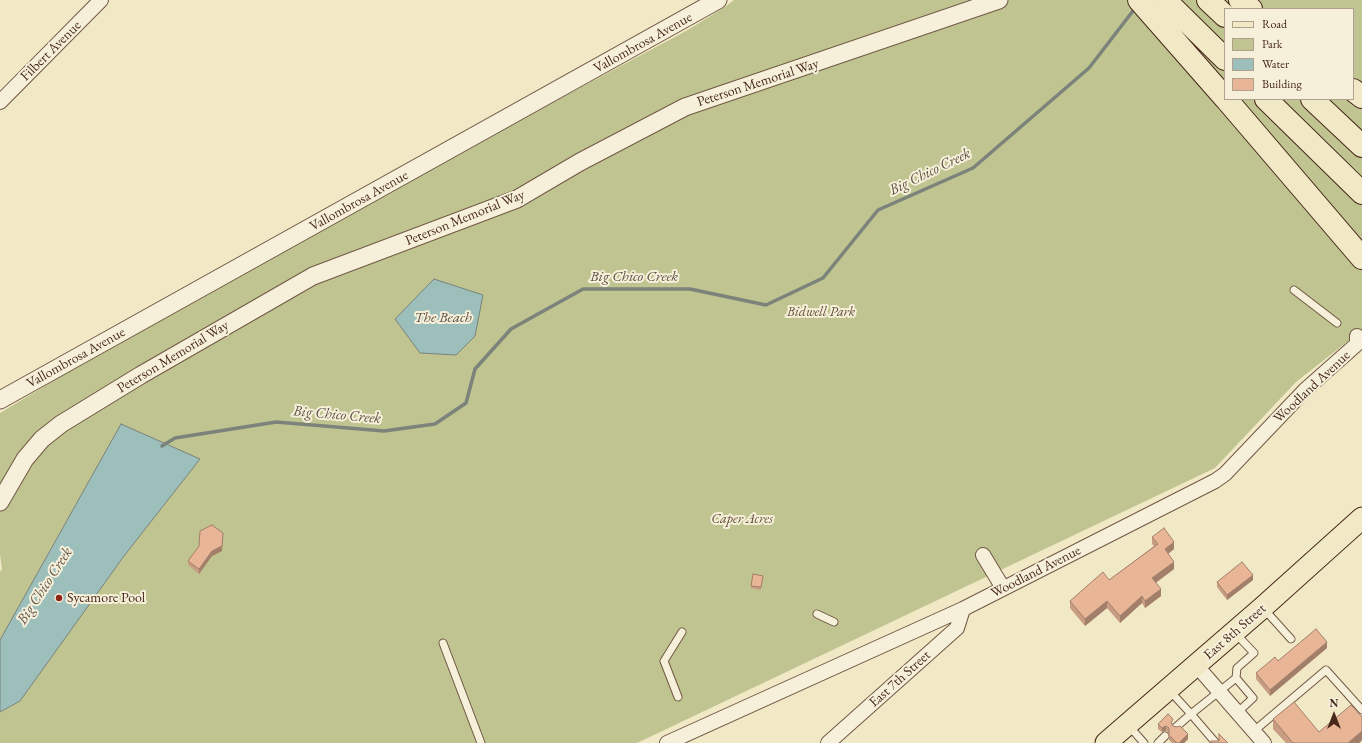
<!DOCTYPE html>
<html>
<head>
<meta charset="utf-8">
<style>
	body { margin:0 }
	#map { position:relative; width:1362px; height:743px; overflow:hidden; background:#f1e8c6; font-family:"EB Garamond",serif }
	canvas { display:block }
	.legend { position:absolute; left:1224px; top:8px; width:130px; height:92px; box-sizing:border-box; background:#f6f0da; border:1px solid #b0a08d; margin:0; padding:5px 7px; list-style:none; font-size:12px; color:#47281a }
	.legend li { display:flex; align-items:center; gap:8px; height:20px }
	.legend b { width:20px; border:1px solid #b0a08d }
	.north { position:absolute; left:1314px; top:695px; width:40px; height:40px; -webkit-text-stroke:3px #f6f0da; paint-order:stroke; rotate:0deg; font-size:11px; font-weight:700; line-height:16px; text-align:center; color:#47281a }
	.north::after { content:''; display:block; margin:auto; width:14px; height:18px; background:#47281a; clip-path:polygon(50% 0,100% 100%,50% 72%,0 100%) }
</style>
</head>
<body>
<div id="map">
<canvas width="1362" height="743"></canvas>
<ul class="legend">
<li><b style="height:5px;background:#f1e8c6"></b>Road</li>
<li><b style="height:11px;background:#bfc491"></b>Park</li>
<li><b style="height:11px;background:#9dbfbc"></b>Water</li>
<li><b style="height:11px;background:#e8b697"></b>Building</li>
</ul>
<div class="north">N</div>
</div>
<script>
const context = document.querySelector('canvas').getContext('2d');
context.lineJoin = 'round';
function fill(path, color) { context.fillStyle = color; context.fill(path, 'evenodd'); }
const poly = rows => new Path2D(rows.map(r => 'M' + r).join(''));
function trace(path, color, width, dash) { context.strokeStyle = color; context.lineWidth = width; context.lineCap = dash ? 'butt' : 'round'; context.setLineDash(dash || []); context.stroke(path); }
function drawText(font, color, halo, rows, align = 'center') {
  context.font = font + ' "EB Garamond",serif'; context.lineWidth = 4; context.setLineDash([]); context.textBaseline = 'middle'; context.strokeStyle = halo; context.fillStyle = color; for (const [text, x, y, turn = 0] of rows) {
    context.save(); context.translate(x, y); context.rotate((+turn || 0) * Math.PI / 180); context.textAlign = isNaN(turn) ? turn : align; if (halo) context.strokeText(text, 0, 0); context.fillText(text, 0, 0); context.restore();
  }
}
const green = poly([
	[734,0,1362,0,1362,330,1296,382,1215,468,637,743,0,743,0,572,2,569,0,554,0,413,133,333,501,130,686,31,725,7],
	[1225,9,1353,9,1353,99,1225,99]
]);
const water = poly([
	[434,279,483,295,475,336,456,355,420,353,395,319,434,279],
	[121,424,200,459,124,556,20,701,0,712,0,640,121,424]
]);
const stream = poly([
	[162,446,175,438,276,422,384,431,435,424,466,403,475,369,511,329,583,289,690,289,766,305,823,278,878,210,973,168,1089,68,1136,7]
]);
const service = poly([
	[1294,290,1337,323],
	[1264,609,1291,639],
	[817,614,834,622],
	[1236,634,1254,653,1237,668,1236,678],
	[443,643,481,743],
	[1170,691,1191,714,1236,678,1253,698,1238,712],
	[678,697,664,661,682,632],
	[1129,726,1144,743],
	[1176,727,1191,714,1215,742],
	[1254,731,1326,670,1362,710],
	[1158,743,1165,736]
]);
const minor = poly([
	[0,102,101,0],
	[983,555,1003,588],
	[1196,665,1264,743],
	[667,743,963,609,1215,481,1225,474,1305,390,1357,344,1357,336],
	[828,743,957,628,963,609]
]);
const tertiary = poly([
	[0,400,718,0],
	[0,502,25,459,42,439,61,424,141,375,313,276,517,199,580,162,685,107,999,0]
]);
const primary = poly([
	[1106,743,1262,608,1362,518]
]);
const motorway = poly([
	[1139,0,1225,98],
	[1165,0,1225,59],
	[1208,0,1225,16],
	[1240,0,1251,9],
	[1353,90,1362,97],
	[1226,99,1362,258],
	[1266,99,1362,193],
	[1312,99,1362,146]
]);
const wall = poly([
	[1152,537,1174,549,1168,554,1174,569,1156,583,1161,596,1145,608,1142,603,1120,623,1107,608,1085,626,1070,608,1070,601,1109,580,1154,546,1152,544],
	[222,551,212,556,199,574,188,565,188,561],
	[763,578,761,590,751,588,751,586],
	[1253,580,1227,600,1217,587,1217,582],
	[1327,648,1270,696,1256,679,1256,673,1278,661],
	[1273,719,1319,732,1362,740,1359,743,1286,743,1273,729],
	[1173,723,1173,726,1188,739,1184,743,1172,743,1169,740,1169,733,1166,731,1162,732,1158,729,1158,724]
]);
const shadedWall = poly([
	[223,533,222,551,212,556,199,574,199,569],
	[1174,542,1174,549,1165,556,1165,549],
	[1174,562,1174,569,1152,585,1152,578],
	[1253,575,1253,580,1227,600,1227,595],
	[1161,589,1161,596,1145,608,1145,601],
	[1142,596,1142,603,1120,623,1120,616],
	[1107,601,1107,608,1085,626,1085,619],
	[1327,642,1327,648,1270,696,1270,690],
	[1166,726,1166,731,1162,732,1162,728],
	[1362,731,1362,740,1359,743,1348,743],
	[1188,734,1188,739,1184,743,1179,743]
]);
const building = poly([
	[212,525,223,533,222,546,212,551,199,569,188,561,199,546,200,531,212,525],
	[1164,528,1174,542,1165,549,1174,562,1152,578,1161,589,1145,601,1142,596,1120,616,1107,601,1085,619,1070,601,1103,572,1109,580,1158,544,1152,537,1164,528],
	[1242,562,1253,575,1227,595,1217,582,1242,562],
	[753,574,763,576,761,587,751,586,753,574],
	[1316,629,1327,642,1270,690,1256,673,1275,657,1278,661,1316,629],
	[1294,702,1319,732,1351,705,1362,717,1362,731,1348,743,1293,743,1273,719,1294,702],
	[1168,714,1173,719,1171,723,1173,726,1177,727,1180,726,1188,734,1179,743,1177,743,1169,735,1169,728,1166,726,1162,728,1158,724,1168,714],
	[1219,734,1228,743,1211,743,1211,741,1219,741,1219,734]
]);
const markers = [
	[59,598,4,"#8f2418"]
];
const streetNames = [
	["Vallombrosa Avenue",643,43,-29],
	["Filbert Avenue",51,51,-45],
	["Peterson Memorial Way",758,83,-18],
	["Vallombrosa Avenue",359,201,-29],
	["Peterson Memorial Way",465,218,-22],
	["Peterson Memorial Way",173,357,-31],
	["Vallombrosa Avenue",76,358,-29],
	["Woodland Avenue",1312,387,-43],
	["Woodland Avenue",1036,572,-27],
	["East 8th Street",1235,632,-41],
	["East 7th Street",900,679,-42]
];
const parkNames = [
	["Bidwell Park",821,312],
	["Caper Acres",742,519]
];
const poiNames = [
	["Sycamore Pool",67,598]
];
const waterNames = [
	["Big Chico Creek",930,172,-26],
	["Big Chico Creek",634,277],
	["The Beach",443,318],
	["Big Chico Creek",337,415,5],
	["Big Chico Creek",45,586,-57]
];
fill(green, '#bfc491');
fill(water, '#9dbfbc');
trace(water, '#7b837b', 1);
trace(stream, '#7b837b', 3.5);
trace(service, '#725845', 9);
trace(minor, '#725845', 16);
trace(tertiary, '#725845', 19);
trace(primary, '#47281a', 23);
trace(motorway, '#47281a', 24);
trace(service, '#f6f0da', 7);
trace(minor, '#f6f0da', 14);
trace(tertiary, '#f6f0da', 17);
trace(primary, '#f1e8c6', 21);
trace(motorway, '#f1e8c6', 22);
fill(wall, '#c89d82');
fill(shadedWall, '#a27f6a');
fill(building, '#e8b697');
trace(building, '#a27f6a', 1);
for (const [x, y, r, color] of markers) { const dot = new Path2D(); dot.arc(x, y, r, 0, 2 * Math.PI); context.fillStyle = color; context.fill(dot); trace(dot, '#f6f0da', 1.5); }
drawText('14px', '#47281a', '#f6f0da', streetNames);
drawText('italic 14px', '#654f38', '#f6f0da', parkNames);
drawText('14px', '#47281a', '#f6f0da', poiNames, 'left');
drawText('italic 15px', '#5c4e42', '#f6f0da', waterNames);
</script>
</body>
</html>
